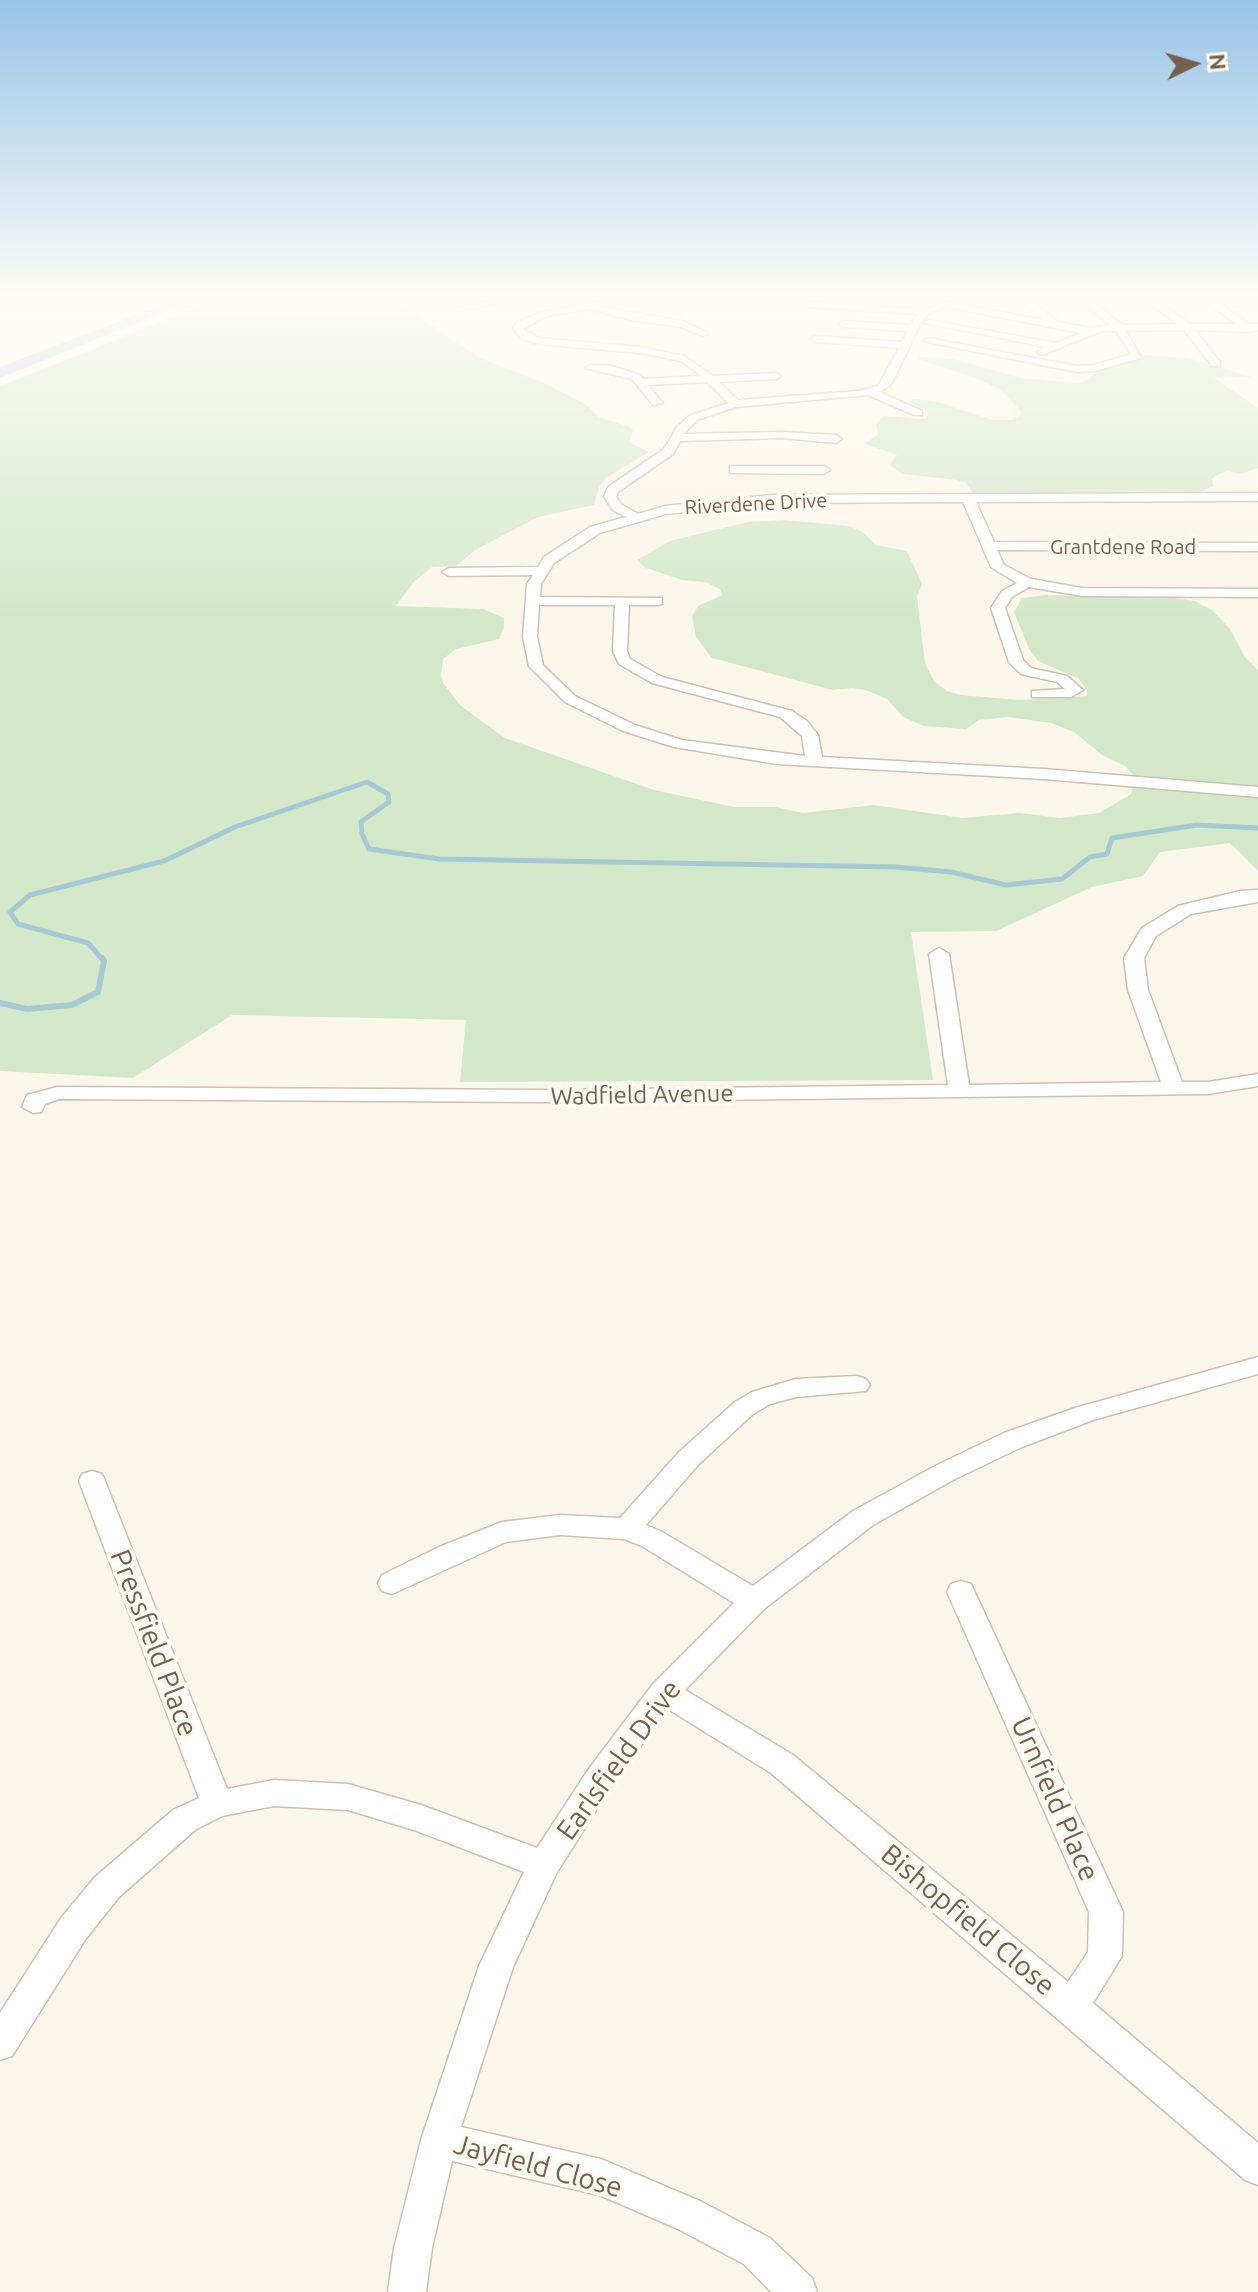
<!DOCTYPE html>
<html>
<head>
<meta charset="utf-8">
<style>
	body { margin:0 }
	#map { position:relative; width:1258px; height:2292px; overflow:hidden; background:#fbf6ea; font-family:Ubuntu,sans-serif }
	canvas { display:block }
	.north { position:absolute; left:1154px; top:24px; width:80px; height:80px; -webkit-text-stroke:6px #fefaf1; paint-order:stroke; rotate:85deg; font-size:22px; font-weight:700; line-height:32px; text-align:center; color:#74604f }
	.north::after { content:''; display:block; margin:auto; width:28px; height:36px; background:#74604f; clip-path:polygon(50% 0,100% 100%,50% 72%,0 100%) }
</style>
</head>
<body>
<div id="map">
<canvas width="1258" height="2292"></canvas>
<div class="north">N</div>
</div>
<script>
const context = document.querySelector('canvas').getContext('2d');
context.lineJoin = 'round';
function fill(path, color) { context.fillStyle = color; context.fill(path, 'evenodd'); }
const poly = rows => new Path2D(rows.map(r => 'M' + r).join(''));
function trace(path, color, width, dash) { context.strokeStyle = color; context.lineWidth = width; context.lineCap = dash ? 'butt' : 'round'; context.setLineDash(dash || []); context.stroke(path); }
function drawText(font, color, halo, rows, align = 'center') {
  context.font = font + ' Ubuntu,sans-serif'; context.lineWidth = 8; context.setLineDash([]); context.textBaseline = 'middle'; context.strokeStyle = halo; context.fillStyle = color; for (const [text, x, y, turn = 0] of rows) {
    context.save(); context.translate(x, y); context.rotate((+turn || 0) * Math.PI / 180); context.textAlign = isNaN(turn) ? turn : align; if (halo) context.strokeText(text, 0, 0); context.fillText(text, 0, 0); context.restore();
  }
}
const green = poly([
	[226,296,378,296,397,302,480,358,544,383,585,404,599,417,629,427,633,431,629,442,649,452,606,478,599,487,594,505,538,517,475,550,456,566,432,567,414,582,396,606,483,609,504,618,504,627,499,639,456,649,443,659,441,675,443,683,460,705,505,738,654,790,734,807,775,807,803,813,874,805,962,818,1019,813,1060,818,1099,813,1131,794,1134,776,1125,766,1102,755,1074,732,1051,723,1008,717,979,720,966,729,924,726,903,717,887,699,866,690,853,688,833,690,712,658,696,637,692,616,698,606,722,595,721,590,706,582,682,580,646,568,637,560,670,541,748,522,784,520,849,526,863,532,876,545,907,551,922,584,917,597,925,663,934,681,947,691,960,695,1019,700,1087,696,1087,691,1079,679,1038,661,1029,649,1014,612,1022,598,1045,595,1168,597,1195,601,1212,610,1230,629,1245,657,1258,670,1258,871,1230,843,1160,852,1143,876,1092,887,996,931,911,932,933,1080,460,1082,466,1020,232,1015,133,1078,0,1071,0,386],
	[1147,355,1189,358,1252,377,1214,378,1258,408,1258,468,1241,474,1227,471,1215,476,1212,480,1214,486,1200,492,974,494,966,483,957,480,902,474,890,465,897,455,865,444,878,434,876,424,883,416,926,419,928,412,911,404,910,401,913,399,934,401,993,420,1012,420,1021,415,1020,410,1001,390,973,377,926,362,918,359,920,357,953,359,1022,378,1077,383,1087,380,1100,369]
]);
const streamFar1 = poly([
	[103,960,88,943,18,924,10,912,30,895,164,861,235,827,367,782,388,794,389,802,361,822,362,834,369,849,439,859,896,867,951,872,1006,885,1062,879,1090,857,1107,854,1112,838,1197,825,1258,828]
]);
const stream = poly([
	[0,1003,27,1009,72,1005,98,992,104,961,102,958]
]);
const river = poly([
	[184,296,204,296,0,378,0,367,184,296]
]);
const street = poly([
	[411,296,429,296,413,301,408,298,411,296],
	[511,296,529,296,468,310,463,307,511,296],
	[630,296,649,296,601,307,683,321,708,333,703,336,681,327,630,320,590,309,547,316,523,329,539,338,640,347,684,356,713,376,776,373,781,376,776,379,719,382,738,400,859,391,878,386,899,348,815,342,810,339,815,336,902,342,907,331,843,327,838,324,843,321,910,325,917,314,805,307,808,302,924,309,972,296,989,296,959,304,1043,320,1017,296,1027,296,1058,322,1091,328,1110,325,1074,296,1085,296,1123,325,1177,324,1140,296,1151,296,1190,324,1236,324,1198,296,1209,296,1249,324,1258,324,1258,330,1249,332,1195,330,1220,362,1220,366,1212,366,1184,330,1126,331,1141,358,1095,371,1077,372,923,341,928,338,1077,366,1094,365,1131,354,1116,331,1102,331,1042,355,1037,352,1045,347,924,323,929,320,1056,343,1081,333,946,307,928,314,921,323,891,385,880,392,922,411,922,415,914,415,868,395,736,407,697,420,684,434,782,432,836,435,842,439,836,443,782,438,680,441,673,454,618,492,616,497,621,504,638,514,665,506,771,495,1258,493,1258,501,976,502,994,542,1258,543,1258,551,997,550,1004,565,1031,579,1082,588,1258,589,1258,597,1082,596,1029,587,1012,597,1005,608,1023,660,1031,668,1067,676,1083,690,1071,697,1032,697,1032,691,1065,689,1057,682,1021,674,1009,662,991,608,1002,591,1017,583,991,567,963,502,771,503,666,514,600,533,554,563,541,584,540,597,662,598,662,604,657,605,629,605,627,651,630,659,662,677,792,711,807,721,818,735,822,757,1044,769,1258,787,1258,797,1044,779,777,764,674,747,623,731,565,702,529,666,523,637,527,584,533,575,449,576,442,572,449,568,538,567,544,557,590,527,626,517,613,510,604,497,608,487,664,449,677,427,689,416,728,403,707,382,648,385,663,403,653,405,632,379,585,368,590,365,612,366,640,375,643,379,701,376,681,361,640,353,538,344,522,339,513,329,516,323,541,312,630,296],
	[539,605,615,605,613,651,619,664,652,683,780,717,802,736,805,756,682,740,635,725,575,696,543,665,537,637,539,605],
	[734,466,824,466,830,470,824,474,730,473,730,467,734,466],
	[1258,890,1258,902,1191,914,1156,936,1144,958,1148,990,1182,1082,1208,1082,1258,1074,1258,1086,1208,1094,542,1102,59,1099,45,1104,41,1112,33,1113,22,1107,27,1095,57,1087,542,1090,948,1085,929,954,939,948,949,954,969,1085,1161,1082,1128,990,1124,958,1142,928,1178,906,1240,891,1258,890],
	[1258,1357,1258,1374,1093,1420,1022,1447,955,1479,873,1525,764,1609,685,1690,793,1755,1068,1982,1088,1952,1089,1912,947,1592,951,1584,961,1581,971,1584,1123,1912,1122,1956,1093,2003,1258,2143,1258,2185,1245,2180,771,1773,668,1709,610,1788,556,1874,513,1967,461,2127,601,2159,702,2202,770,2238,812,2278,817,2292,771,2292,744,2264,676,2228,599,2195,452,2161,432,2248,426,2292,388,2292,394,2248,421,2140,479,1966,524,1872,417,1831,348,1810,274,1806,222,1816,195,1830,119,1897,85,1940,12,2056,0,2060,0,2013,61,1918,95,1877,173,1810,199,1798,79,1481,82,1474,92,1471,102,1474,105,1481,227,1789,274,1780,348,1784,421,1805,537,1848,588,1770,653,1684,734,1603,642,1546,624,1539,560,1535,506,1542,392,1594,382,1591,378,1583,382,1575,439,1547,502,1522,560,1515,620,1518,680,1451,735,1402,752,1392,796,1379,857,1376,866,1379,870,1385,866,1391,796,1397,770,1404,753,1414,698,1465,646,1525,662,1532,753,1586,853,1511,937,1465,1004,1433,1075,1408,1258,1357]
]);
const farStreetnames = [
	["Riverdene Drive",756,504,-3],
	["Grantdene Road",1123,547]
];
const streetNames = [
	["Wadfield Avenue",642,1095,-1]
];
const nearStreetnames = [
	["Pressfield Place",154,1643,69],
	["Earlsfield Drive",619,1760,-54],
	["Urnfield Place",1055,1799,66],
	["Bishopfield Close",968,1920,40],
	["Jayfield Close",538,2166,15]
];
fill(green, '#d3e8c9');
trace(streamFar1, '#a7c9d4', 5);
trace(stream, '#a7c9d4', 6);
fill(river, '#c0dbe4');
trace(street, '#cdbfb1', 3);
fill(street, '#fff');
const sky = context.createLinearGradient(0, 0, 0, 617);
sky.addColorStop(0, '#98c4e6');
sky.addColorStop(0.48, '#fdfbf6');
sky.addColorStop(1, '#fdfbf600');
context.fillStyle = sky;
context.fillRect(0, 0, 1258, 617);
drawText('20px', '#74604f', '#fefaf1', farStreetnames);
drawText('24px', '#74604f', '#fefaf1', streetNames);
drawText('28px', '#74604f', '#fefaf1', nearStreetnames);
</script>
</body>
</html>
